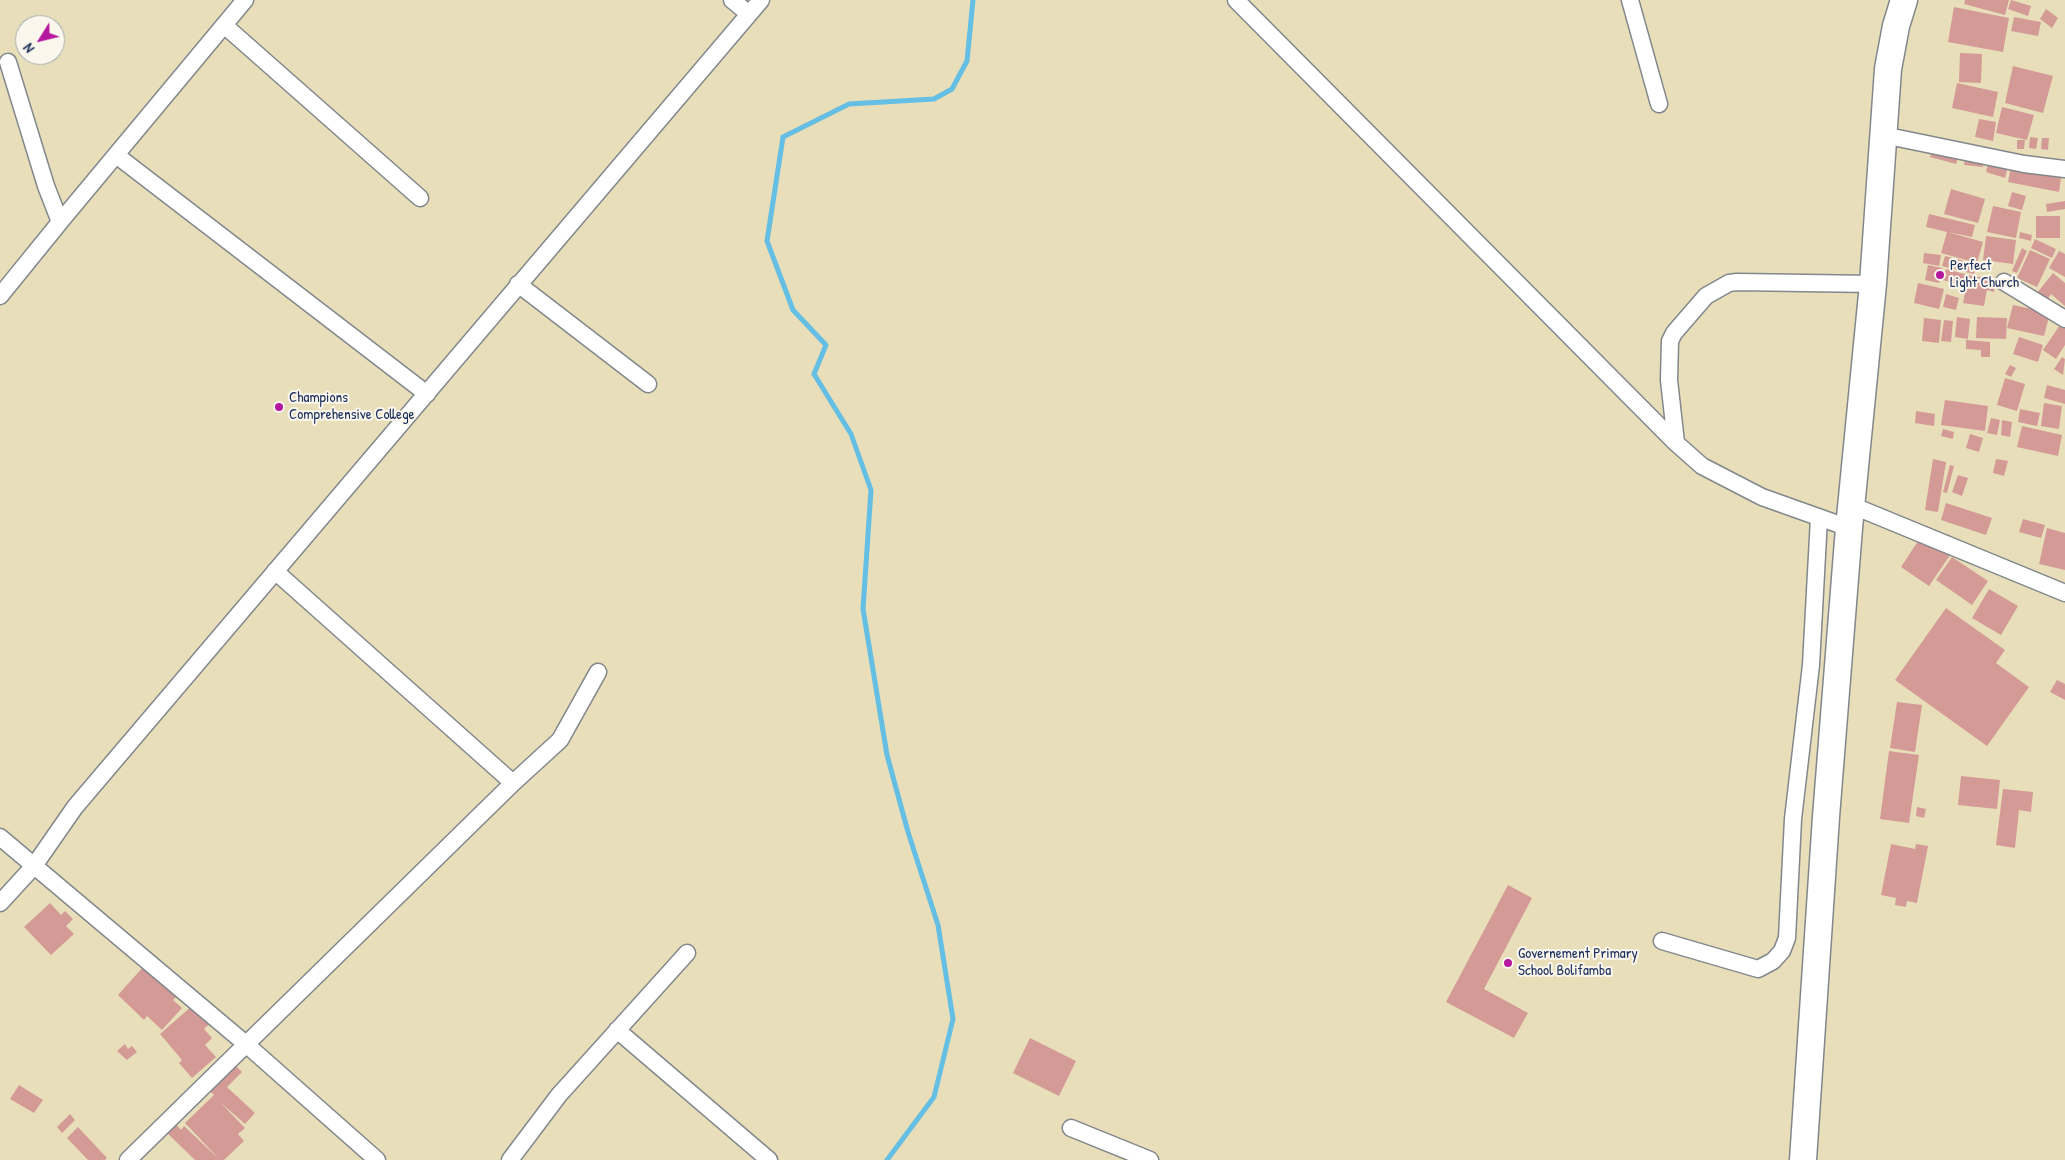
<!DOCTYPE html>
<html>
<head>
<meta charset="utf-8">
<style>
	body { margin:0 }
	#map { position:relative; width:2065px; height:1160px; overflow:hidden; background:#e8dfba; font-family:"Patrick Hand",sans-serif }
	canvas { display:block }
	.north { position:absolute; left:15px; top:15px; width:50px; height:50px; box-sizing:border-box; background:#fbf7ec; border:1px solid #a1a7b3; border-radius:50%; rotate:234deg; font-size:14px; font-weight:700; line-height:20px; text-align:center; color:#1b2f5e }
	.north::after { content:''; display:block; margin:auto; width:18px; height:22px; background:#b5179e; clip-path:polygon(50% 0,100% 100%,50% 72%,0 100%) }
</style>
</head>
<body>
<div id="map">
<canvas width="2065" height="1160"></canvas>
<div class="north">N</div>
</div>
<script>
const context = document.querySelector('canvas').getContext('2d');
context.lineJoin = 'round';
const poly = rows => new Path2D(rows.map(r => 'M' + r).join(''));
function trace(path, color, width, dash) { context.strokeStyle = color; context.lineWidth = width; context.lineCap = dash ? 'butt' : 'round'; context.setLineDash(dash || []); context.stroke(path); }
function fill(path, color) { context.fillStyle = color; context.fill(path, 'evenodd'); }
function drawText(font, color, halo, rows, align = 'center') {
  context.font = font + ' "Patrick Hand",sans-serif'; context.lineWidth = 4; context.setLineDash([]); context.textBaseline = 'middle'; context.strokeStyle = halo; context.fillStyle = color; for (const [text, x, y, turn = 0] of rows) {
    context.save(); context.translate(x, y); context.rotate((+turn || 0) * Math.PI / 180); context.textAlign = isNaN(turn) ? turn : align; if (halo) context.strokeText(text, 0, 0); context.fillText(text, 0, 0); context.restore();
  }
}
const stream = poly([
	[887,1160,934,1097,953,1019,938,925,908,832,887,755,863,609,871,490,851,434,814,374,826,345,793,310,767,241,783,137,849,104,934,99,952,89,967,61,973,0]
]);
const building = poly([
	[1965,0,2009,0,2005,15,1964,4],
	[2011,0,2031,6,2028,16,2008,9],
	[1954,7,2009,18,2003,52,1948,42],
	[2046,9,2058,18,2052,28,2040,19],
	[2014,17,2041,22,2038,36,2011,31],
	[1960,53,1982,54,1981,83,1959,82],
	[2013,66,2053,76,2043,113,2005,103],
	[1957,83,1998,92,1993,117,1952,108],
	[2002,107,2034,115,2027,140,1996,133],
	[1979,119,1996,122,1993,141,1975,137],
	[2030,137,2038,138,2036,149,2029,148],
	[2042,138,2049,138,2048,150,2041,149],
	[2017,140,2025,140,2024,149,2017,149],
	[1934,144,1960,152,1956,164,1930,157],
	[1967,148,1985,150,1983,167,1964,165],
	[1990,155,2010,160,2005,178,1986,172],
	[2012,161,2062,171,2059,192,2008,182],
	[1951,189,1985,199,1978,223,1944,214],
	[2012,192,2026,196,2022,210,2008,206],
	[2065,201,2065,209,2047,212,2046,204],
	[1993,206,2021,212,2016,238,1987,232],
	[1929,214,1975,225,1972,237,1948,232,1983,242,1977,263,1941,253,1947,232,1926,227],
	[2036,216,2060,216,2060,238,2036,238],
	[2020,232,2032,235,2031,241,2019,238],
	[1986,236,2016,240,2013,264,1983,260],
	[2035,239,2056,249,2052,258,2031,248],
	[2022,248,2027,251,2017,273,2012,271],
	[2030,250,2050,259,2037,287,2017,278],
	[2059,251,2065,254,2065,277,2049,268],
	[1924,253,1941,255,1939,266,1923,263],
	[1945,256,1976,264,1974,274,1942,266],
	[1928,265,1942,268,1939,283,1925,280],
	[1946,269,1968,275,1965,286,1943,280],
	[2053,273,2065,283,2065,306,2051,294,2046,301,2037,293],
	[1968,275,1996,280,1994,292,1987,290,1984,306,1963,303],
	[1918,283,1944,289,1939,309,1914,303],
	[1946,294,1959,298,1956,310,1943,307],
	[2013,305,2050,313,2044,336,2007,328],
	[1957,317,1970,319,1968,339,1955,337],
	[1977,317,2007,318,2006,339,1976,338],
	[1924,318,1941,320,1939,343,1922,341],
	[1944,320,1953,321,1951,342,1941,341],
	[2062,322,2065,324,2065,345,2056,359,2043,350],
	[2019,337,2043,345,2038,362,2013,354],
	[1966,340,1990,342,1990,357,1981,357,1981,350,1966,349],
	[2062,357,2065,359,2063,375,2054,369],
	[2010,365,2016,368,2011,377,2005,374],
	[2005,378,2025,384,2017,411,1997,405],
	[2047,385,2065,390,2065,404,2044,398],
	[1945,400,1988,406,1985,431,1941,425],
	[2044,403,2062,406,2059,429,2041,426],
	[2020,409,2040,413,2037,426,2018,422],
	[1916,411,1935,414,1934,426,1915,423],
	[1991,418,2000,420,1997,435,1987,433],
	[2002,420,2012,422,2010,437,2001,435],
	[2022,426,2062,435,2058,456,2017,447],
	[1943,429,1954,432,1953,439,1941,436],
	[1970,434,1983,438,1979,452,1966,448],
	[1933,459,1946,462,1938,512,1925,510],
	[1996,459,2008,461,2004,476,1993,473],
	[1950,465,1954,466,1947,493,1943,492],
	[1958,475,1968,478,1962,496,1952,492],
	[1946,503,1992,518,1986,535,1941,520],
	[2023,519,2045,525,2041,538,2019,532],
	[2047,528,2065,533,2065,570,2039,564],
	[1948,534,1959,542,1929,586,1901,567,1922,535,1939,547],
	[1952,557,1988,581,1972,605,1936,580],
	[1989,589,2018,606,2001,635,1972,618],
	[1946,608,2005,650,1996,663,2029,687,1987,746,1895,680],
	[2057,680,2065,684,2065,700,2050,692],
	[1897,702,1922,705,1915,752,1890,748],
	[1889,751,1919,755,1909,823,1880,819],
	[1961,776,2000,780,1997,809,1958,805],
	[2003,789,2033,792,2031,812,2019,810,2015,848,1996,845],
	[1917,807,1926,809,1924,818,1916,816],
	[1891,844,1915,849,1916,844,1928,846,1917,903,1907,901,1906,907,1895,905,1896,898,1881,895],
	[1508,885,1532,898,1484,989,1528,1013,1514,1038,1446,1002],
	[50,903,61,915,65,911,73,919,66,926,74,934,51,955,24,927],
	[144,966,177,996,173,1000,182,1008,162,1030,147,1016,144,1020,118,995],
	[201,998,217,1017,204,1029,212,1038,205,1045,216,1057,192,1078,179,1063,182,1060,160,1034],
	[1030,1038,1076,1061,1059,1096,1013,1073],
	[125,1044,128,1049,132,1046,137,1052,127,1060,117,1051],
	[234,1064,242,1072,227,1087,255,1113,245,1124,220,1102,245,1128,238,1134,244,1141,224,1160,220,1160,185,1123,214,1095,208,1089],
	[19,1085,43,1100,34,1113,10,1099],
	[70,1114,75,1120,62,1133,57,1127],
	[173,1121,181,1130,184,1126,220,1160,195,1160,164,1130],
	[78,1127,107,1158,105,1160,88,1160,67,1138]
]);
const minor = poly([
	[732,0,749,14],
	[1236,0,1676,443,1702,466,1762,497,1849,528],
	[1630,0,1659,104],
	[224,25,420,198],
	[8,62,46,186,60,222,245,0],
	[1883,135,2024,164,2065,169],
	[116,155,427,394],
	[2004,282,2065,319],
	[518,284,648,384],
	[0,296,60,222],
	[1676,443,1669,380,1670,341,1674,333,1706,296,1729,283,1737,282,1873,284],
	[1851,505,2065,593],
	[513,783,560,740,598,672],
	[0,837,247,1045,377,1160],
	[0,903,34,866,75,807,761,0],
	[1662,941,1758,969,1773,961,1782,951,1787,938,1793,819,1811,665,1819,518],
	[617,1030,769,1160],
	[1071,1128,1150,1160],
	[128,1160,513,783,275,571],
	[510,1160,559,1095,687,953]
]);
const trunk = poly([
	[1803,1160,1826,817,1849,528,1873,284,1888,69,1896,26,1904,0]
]);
const markers = [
	[1940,275,5,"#b5179e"],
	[279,407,5,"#b5179e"],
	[1508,963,5,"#b5179e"]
];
const poiNames = [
	["Perfect",1950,266],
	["Light Church",1950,283],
	["Champions",289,398],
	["Comprehensive College",289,415],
	["Governement Primary",1518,954],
	["School Bolifamba",1518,971]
];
trace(stream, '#65bee3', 5);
fill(building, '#d49a96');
trace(minor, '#82878c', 19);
trace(trunk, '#82878c', 29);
trace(minor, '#fff', 16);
trace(trunk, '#fff', 26);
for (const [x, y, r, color] of markers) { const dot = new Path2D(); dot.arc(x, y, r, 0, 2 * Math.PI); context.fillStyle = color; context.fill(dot); trace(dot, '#fbf7ec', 2); }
drawText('15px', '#1b2f5e', '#fbf7ec', poiNames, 'left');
</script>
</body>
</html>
